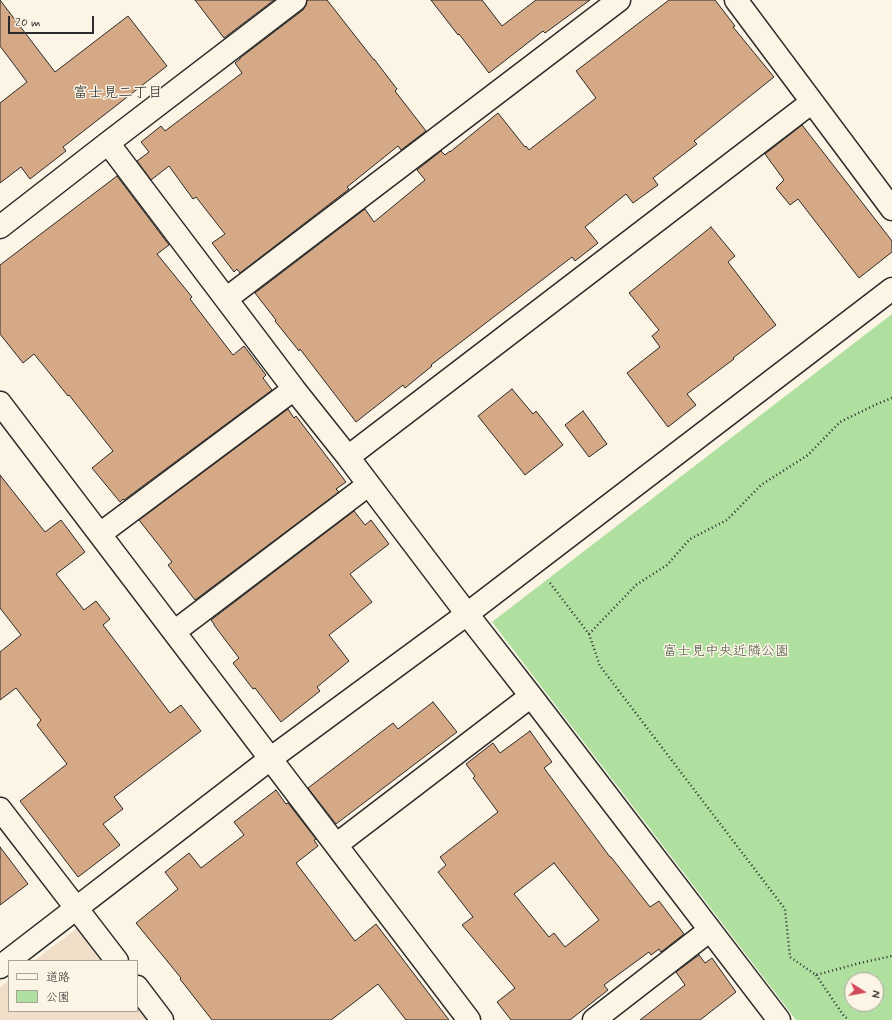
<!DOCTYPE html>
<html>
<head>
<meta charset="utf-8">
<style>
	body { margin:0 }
	#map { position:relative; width:892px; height:1020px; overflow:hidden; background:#fcf5e5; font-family:Mynerve,"Klee One",sans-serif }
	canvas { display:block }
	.legend { position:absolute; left:8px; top:960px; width:130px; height:52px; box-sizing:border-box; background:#fcf5e5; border:1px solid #a8a49b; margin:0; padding:5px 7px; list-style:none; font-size:12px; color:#2b2b2b }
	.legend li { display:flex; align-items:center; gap:8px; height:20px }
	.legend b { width:20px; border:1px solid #a8a49b }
	.north { position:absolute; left:844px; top:972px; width:40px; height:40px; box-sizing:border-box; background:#fcf5e5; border:1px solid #a8a49b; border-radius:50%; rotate:101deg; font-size:11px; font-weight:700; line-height:16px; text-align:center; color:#2b2b2b }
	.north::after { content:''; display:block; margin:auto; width:14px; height:18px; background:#d1495b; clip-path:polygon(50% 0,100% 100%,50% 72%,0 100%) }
	.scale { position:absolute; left:8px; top:16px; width:86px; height:18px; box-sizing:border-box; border:2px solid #2b2b2b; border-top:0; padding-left:5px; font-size:12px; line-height:14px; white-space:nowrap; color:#2b2b2b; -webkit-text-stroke:3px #fcf5e5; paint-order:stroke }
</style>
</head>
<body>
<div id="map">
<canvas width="892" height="1020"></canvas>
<ul class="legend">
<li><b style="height:5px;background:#fcf5e5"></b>道路</li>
<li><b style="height:11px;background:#afe0a0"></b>公園</li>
</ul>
<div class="north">N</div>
<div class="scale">20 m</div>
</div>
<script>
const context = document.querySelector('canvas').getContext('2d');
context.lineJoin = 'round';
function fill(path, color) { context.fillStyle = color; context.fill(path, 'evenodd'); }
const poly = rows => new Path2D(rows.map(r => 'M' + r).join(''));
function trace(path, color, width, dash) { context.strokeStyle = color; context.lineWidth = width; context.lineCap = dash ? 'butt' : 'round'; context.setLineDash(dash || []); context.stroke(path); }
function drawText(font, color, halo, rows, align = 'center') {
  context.font = font + ' Mynerve,"Klee One",sans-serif'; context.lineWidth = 3; context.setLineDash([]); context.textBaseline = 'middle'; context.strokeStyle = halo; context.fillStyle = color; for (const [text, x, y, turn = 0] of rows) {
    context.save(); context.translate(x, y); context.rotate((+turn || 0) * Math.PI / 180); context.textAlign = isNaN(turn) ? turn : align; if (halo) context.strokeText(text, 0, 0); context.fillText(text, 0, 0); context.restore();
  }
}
const built = poly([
	[77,928,102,961,34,961],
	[9,980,9,1011,137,1011,137,1007,147,1020,0,1020,0,987]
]);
const green = poly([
	[892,314,892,1020,796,1020,492,622],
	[852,980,876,980,876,1004,852,1004]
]);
const building = poly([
	[0,0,55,72,128,16,167,66,63,147,66,151,30,179,21,167,0,183,0,103,27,82,0,46,0,0],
	[195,0,274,0,224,38,195,0],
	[307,0,327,0,374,60,374,59,397,89,395,91,426,131,401,150,398,146,347,187,349,189,240,273,237,269,234,272,212,243,225,234,196,197,193,199,169,166,151,180,137,161,149,152,141,142,161,126,165,131,242,73,235,63,240,59,240,58,303,10,306,5,307,0],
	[431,0,482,0,502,26,536,0,590,0,545,33,543,31,489,73,459,34,458,35,431,0],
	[669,0,715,0,735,26,733,27,774,77,694,141,697,144,653,178,658,185,633,203,626,194,585,227,598,243,575,261,572,257,431,365,432,366,405,388,403,385,356,422,300,349,299,351,275,321,276,320,255,293,365,209,374,222,425,180,417,170,441,151,445,155,450,151,450,152,498,113,525,147,526,146,529,150,596,98,576,71,669,0],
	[802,125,892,241,892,252,859,278,798,199,790,205,776,188,784,180,765,154,802,125],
	[117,176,169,245,157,254,192,297,190,299,233,355,244,346,266,375,263,378,272,390,124,500,123,499,120,502,92,468,113,451,69,395,68,396,34,354,23,363,0,334,0,265,117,176],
	[711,227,735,256,728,262,776,325,733,358,734,359,687,394,696,405,668,427,627,373,660,347,652,336,659,330,629,293,711,227],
	[512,389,533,414,536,411,563,445,525,475,478,416,512,389],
	[288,409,294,418,296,416,346,482,336,489,339,492,195,600,168,565,172,562,139,520,288,409],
	[583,411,607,444,589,457,565,425,583,411],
	[0,475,45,532,61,520,85,552,56,574,84,610,96,601,110,619,103,625,170,713,181,705,201,731,114,797,123,809,103,824,120,845,78,877,20,801,67,764,37,725,41,720,16,688,0,700,0,652,21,635,0,608,0,475],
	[354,511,365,525,371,520,389,544,350,574,372,602,329,635,349,661,317,687,320,691,281,722,255,688,253,689,233,663,239,658,214,625,214,624,211,620,354,511],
	[433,702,457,732,336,824,308,788,393,723,398,729,433,702],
	[530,731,552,762,544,768,610,857,611,857,650,907,659,901,684,934,661,952,659,949,651,955,649,952,604,985,608,990,570,1020,511,1020,497,1002,515,988,462,925,473,917,438,872,446,865,440,857,498,812,473,778,475,776,466,764,493,743,500,753,530,731],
	[554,863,599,920,565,947,554,933,549,937,514,894,554,863],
	[276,790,286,804,288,803,316,839,314,840,318,846,296,863,355,941,376,924,449,1020,406,1020,378,984,331,1020,212,1020,180,979,181,978,136,923,178,889,165,872,189,853,201,868,244,835,234,822,276,790],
	[0,847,28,884,0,905,0,847],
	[699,955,705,963,712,958,736,992,700,1020,640,1020,685,985,676,972,699,955]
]);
const path = poly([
	[550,583,589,634,600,666,785,909,790,957,816,975,860,963,892,956],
	[589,634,636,585,667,565,690,539,727,520,761,485,808,455,840,422,877,404,892,398],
	[816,975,844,1016,849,1020]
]);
const minor = poly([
	[736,0,892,209],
	[108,143,294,389,348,457,467,614,531,696,779,1020],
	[0,227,108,143,295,0],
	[226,299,619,0],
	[0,403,469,1020],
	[348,457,812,102],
	[100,534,294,389],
	[174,632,368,485],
	[0,809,117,961],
	[336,845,531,696],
	[0,967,270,759,467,614,892,289],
	[137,987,162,1020],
	[594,1020,710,930]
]);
const parkNames = [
	["富士見中央近隣公園",726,652]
];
const neighbourhoodNames = [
	["富士見二丁目",118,94]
];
fill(built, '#f0dec8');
fill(green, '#afe0a0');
fill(building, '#d5a986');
trace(building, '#2b2b2b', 1);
trace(minor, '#2b2b2b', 25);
trace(path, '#2b2b2b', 2.5, [1, 3]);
trace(minor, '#fcf5e5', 22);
drawText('14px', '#4c5848', '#fcf5e5', parkNames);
drawText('15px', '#2b2b2b', '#fcf5e5', neighbourhoodNames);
</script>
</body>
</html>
